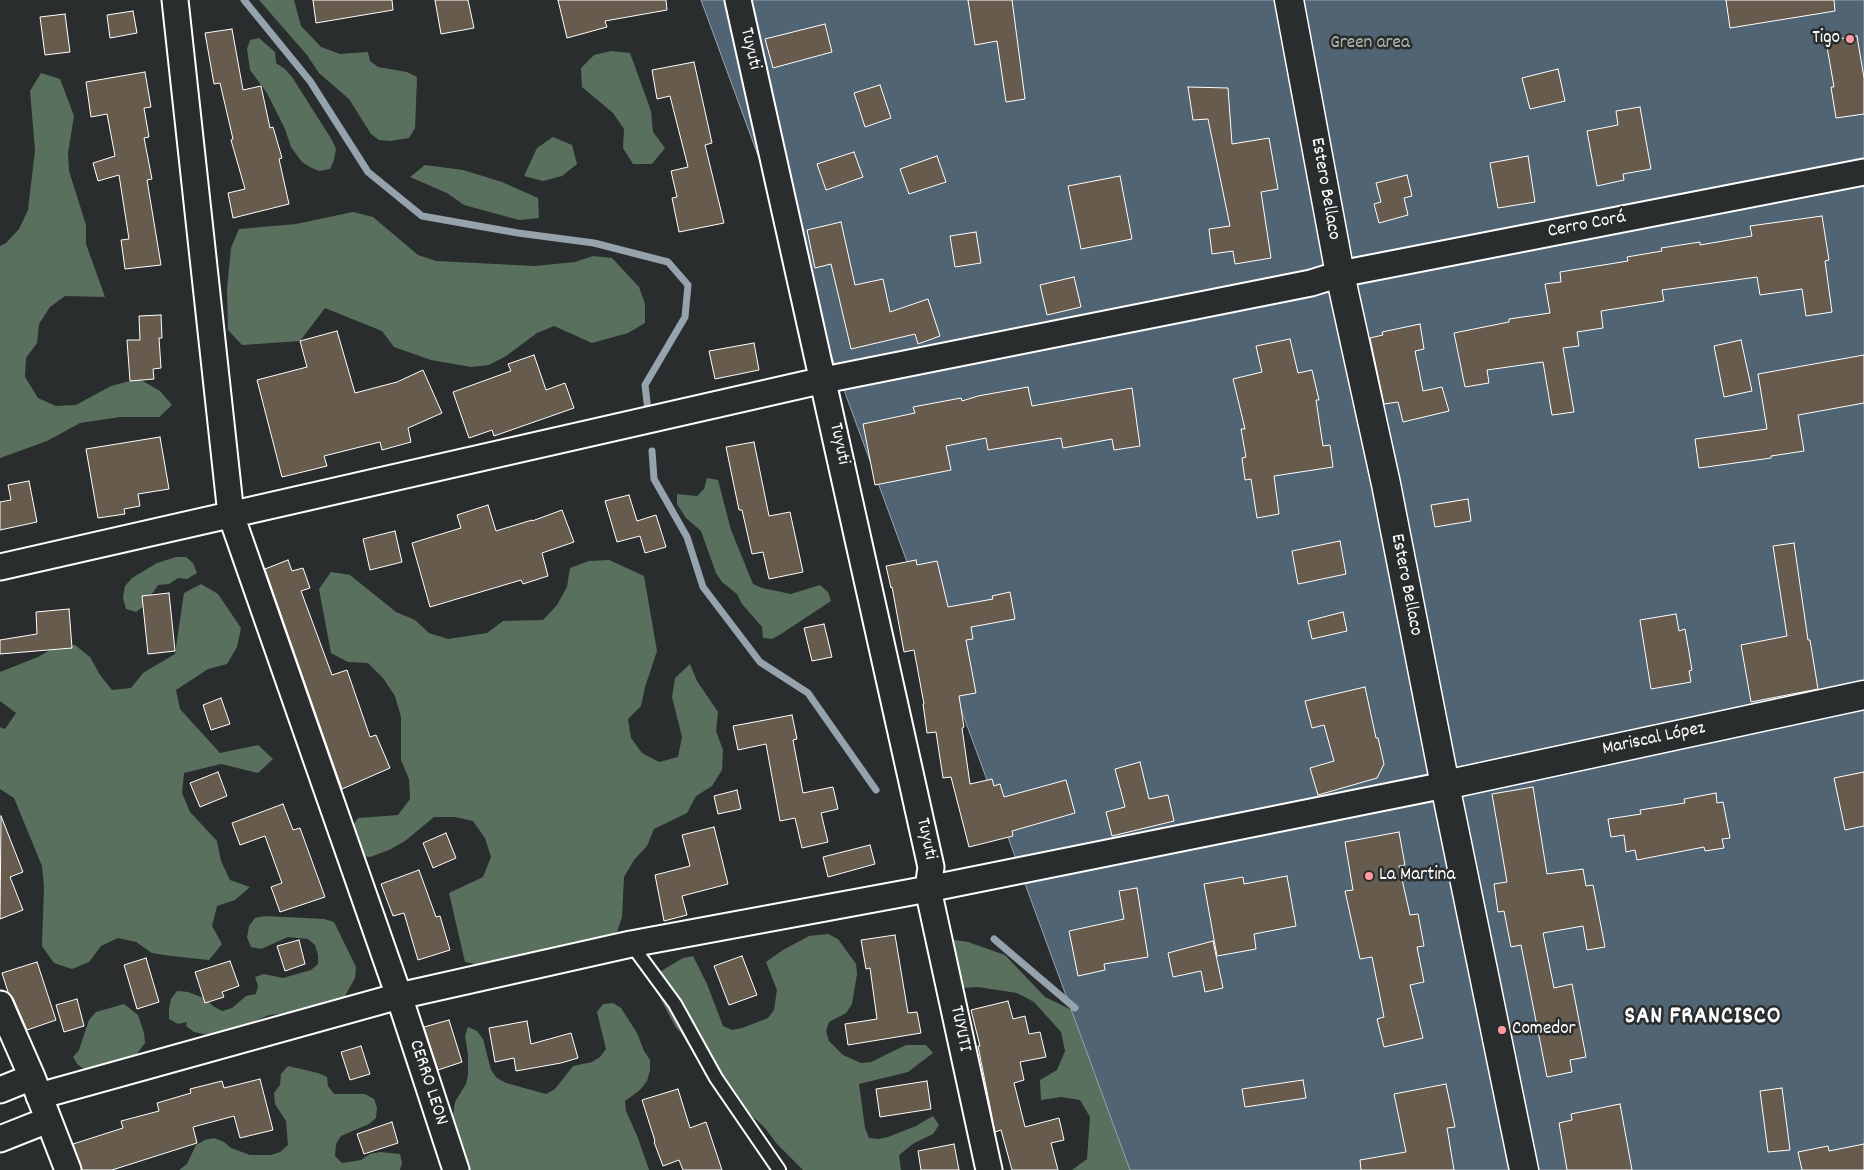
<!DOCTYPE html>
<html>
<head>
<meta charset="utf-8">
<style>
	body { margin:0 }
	canvas { display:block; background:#2a2d2e }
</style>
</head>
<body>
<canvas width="1864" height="1170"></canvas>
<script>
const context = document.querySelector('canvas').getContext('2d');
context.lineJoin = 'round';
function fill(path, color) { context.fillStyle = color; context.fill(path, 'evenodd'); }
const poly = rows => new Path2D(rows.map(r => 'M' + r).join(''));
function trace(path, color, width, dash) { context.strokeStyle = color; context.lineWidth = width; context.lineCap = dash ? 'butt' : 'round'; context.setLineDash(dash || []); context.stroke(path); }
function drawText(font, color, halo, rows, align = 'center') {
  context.font = font + ' Dekko,sans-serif'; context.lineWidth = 5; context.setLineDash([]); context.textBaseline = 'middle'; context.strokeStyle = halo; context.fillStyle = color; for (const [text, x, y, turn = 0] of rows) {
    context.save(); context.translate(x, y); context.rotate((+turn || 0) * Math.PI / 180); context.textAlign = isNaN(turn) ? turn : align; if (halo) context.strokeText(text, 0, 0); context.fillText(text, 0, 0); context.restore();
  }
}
const green = poly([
	[259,0,294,0,301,26,321,47,340,54,368,52,370,61,378,67,407,72,417,77,415,128,409,138,390,141,379,140,371,134,349,99,319,73,307,55],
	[259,38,275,52,276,63,285,69,292,77,332,140,336,149,334,160,330,169,319,171,310,167,302,162,291,147,285,129,267,93,250,70,247,49,250,40],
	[611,51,630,53,651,111,653,132,665,148,652,164,633,164,623,148,624,129,613,113,582,87,581,68,594,55],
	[41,73,60,79,74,116,68,153,69,171,86,225,86,244,105,297,65,296,50,307,39,324,37,343,26,358,25,377,38,398,56,406,76,405,111,386,130,381,141,380,160,391,172,405,159,417,120,417,80,423,47,441,0,458,0,246,6,243,19,229,28,210,35,150,30,91],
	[553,137,572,145,577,164,562,176,543,181,524,176,537,148],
	[425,165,463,170,502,182,538,198,539,218,519,220,464,205,447,193,410,177],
	[353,212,373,217,418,255,436,261,535,266,575,262,593,256,612,258,639,287,645,304,645,323,628,333,592,343,554,326,537,333,506,356,489,365,471,367,431,360,394,347,382,331,325,308,300,341,242,345,228,330,227,289,231,248,239,229,296,224],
	[707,478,718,480,731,530,753,584,762,588,791,594,820,585,828,592,831,601,781,634,772,639,763,638,762,627,742,604,737,594,722,582,716,573,701,531,686,518,677,504,677,494,697,496,704,489],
	[176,557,186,557,193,563,197,573,187,579,178,578,169,584,158,585,144,606,136,612,126,609,123,598,125,586,132,578,157,563],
	[609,560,644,576,657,651,645,687,641,706,628,719,631,738,642,753,659,762,678,757,682,737,672,697,675,678,690,664,697,681,718,712,716,731,723,750,722,770,712,786,696,796,687,813,654,829,647,846,634,860,624,877,622,917,616,935,485,966,465,962,449,893,483,877,491,857,485,838,473,821,455,817,434,817,405,841,389,850,370,857,351,855,347,835,358,818,398,815,410,799,409,779,401,760,401,717,395,696,383,678,368,663,348,662,331,653,319,589,331,572,350,575,396,612,415,620,429,633,448,639,487,633,503,621,543,620,557,605,567,587,570,568,589,561],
	[201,584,218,594,241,628,237,647,227,664,208,669,176,690,180,709,220,753,258,745,273,759,258,773,221,764,184,773,182,793,190,812,217,841,221,861,230,880,250,887,235,900,217,906,212,926,222,944,209,960,171,956,152,953,136,942,118,938,101,946,89,962,72,969,54,963,42,946,44,887,42,866,14,798,0,789,0,727,5,729,16,713,0,701,0,672,38,657,55,647,75,645,90,657,100,675,112,690,131,688,143,673,175,654,184,593],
	[265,916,324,919,334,922,356,967,355,978,345,996,319,1013,289,1013,269,1015,250,1023,232,1034,223,1038,194,1032,186,1026,187,1022,178,1024,169,1019,169,1009,171,999,177,991,188,992,206,999,213,1006,222,1011,232,1008,246,996,256,994,258,986,255,977,264,974,283,978,311,970,318,964,318,955,315,945,308,939,288,937,261,949,251,947,247,937,249,926,255,918],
	[828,934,838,939,856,964,857,974,852,1004,846,1013,829,1022,826,1031,829,1041,843,1055,861,1063,871,1062,906,1045,926,1045,933,1053,908,1072,859,1084,865,1128,869,1138,879,1139,888,1137,916,1126,933,1116,939,1125,933,1134,914,1143,899,1155,901,1170,803,1170,777,1144,765,1128,729,1095,696,1058,681,1033,675,1026,657,992,656,974,683,958,693,956,707,984,723,1026,732,1030,742,1028,768,1018,774,1010,777,990,766,962,783,950,809,936],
	[948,939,968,942,1005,955,1045,997,1082,1015,1216,1170,1072,1170,1087,1159,1090,1117,1080,1100,1061,1097,1041,1100,1040,1080,1057,1070,1065,1051,1061,1032,1034,1002,1017,993,978,987,959,988],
	[613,1003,621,1008,637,1033,644,1051,650,1060,650,1070,647,1081,640,1090,625,1101,626,1111,638,1138,649,1170,463,1170,452,1123,455,1102,466,1084,468,1075,468,1055,465,1036,468,1027,477,1031,483,1039,491,1070,497,1078,506,1083,546,1094,555,1089,573,1066,592,1062,600,1057,606,1049,597,1012,603,1004],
	[124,1004,138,1015,144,1033,145,1043,133,1059,88,1071,78,1065,73,1057,79,1050,89,1020,96,1012],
	[288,1066,318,1073,327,1077,328,1086,334,1094,365,1094,374,1099,377,1108,376,1118,369,1124,341,1136,336,1144,335,1156,342,1163,361,1160,370,1154,380,1152,400,1154,402,1163,400,1170,179,1170,187,1164,196,1145,205,1140,214,1138,224,1142,231,1148,250,1155,271,1155,280,1152,288,1145,286,1121,275,1104,274,1093,280,1085,281,1074]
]);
const water = poly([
	[701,0,1864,0,1864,1170,1130,1170,701,0]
]);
const stream = poly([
	[244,0,310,81,368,172,422,216,518,233,594,243,668,262,688,285,685,317,645,385,648,411],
	[652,451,654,479,687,537,703,587,760,662,808,693,876,790],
	[994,939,1075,1008]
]);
const building = poly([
	[313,0,392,0,393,10,316,23,313,0],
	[435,0,468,0,474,28,441,34,435,0],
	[558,0,666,0,667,10,605,21,607,27,567,38,558,0],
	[968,0,1012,0,1025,99,1006,102,997,41,975,45,968,0],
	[1726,0,1834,0,1835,11,1730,28,1726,0],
	[133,11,137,33,110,38,107,15,133,11],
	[65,14,70,52,45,55,40,17,65,14],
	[825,24,832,52,773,68,765,39,825,24],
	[232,29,243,90,261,86,270,128,273,127,282,158,279,159,289,204,233,218,228,193,245,189,231,140,233,139,220,83,214,84,205,33,232,29],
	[1857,36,1864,78,1864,114,1836,118,1831,87,1834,87,1826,41,1857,36],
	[694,62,712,143,705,145,724,223,679,232,672,198,677,197,671,171,688,167,670,96,657,99,652,70,694,62],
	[1558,69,1565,101,1530,109,1522,78,1558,69],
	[145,72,151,107,144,108,149,137,144,138,152,179,147,180,161,265,125,269,121,240,129,239,119,175,98,181,93,163,115,156,107,114,91,117,86,82,145,72],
	[880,85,891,118,865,127,854,93,880,85],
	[1188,87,1228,88,1232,144,1269,138,1278,189,1261,192,1271,258,1235,264,1233,251,1212,254,1209,229,1230,226,1208,119,1193,120,1188,87],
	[1640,107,1651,169,1623,174,1624,180,1597,186,1587,131,1618,125,1616,111,1640,107],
	[854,152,863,177,826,190,817,164,854,152],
	[937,156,946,182,909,194,900,169,937,156],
	[1528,156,1535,202,1498,208,1490,163,1528,156],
	[1407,175,1412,196,1404,198,1408,215,1379,223,1374,204,1381,202,1376,183,1407,175],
	[1120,176,1132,239,1081,249,1068,186,1120,176],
	[1822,216,1829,260,1825,261,1832,312,1806,316,1802,289,1760,295,1757,277,1662,290,1664,301,1601,311,1603,328,1577,332,1579,346,1563,348,1574,412,1552,415,1543,362,1487,370,1489,383,1465,387,1454,333,1509,322,1509,319,1550,313,1545,284,1561,282,1560,272,1628,261,1627,257,1662,251,1661,248,1700,242,1700,245,1752,236,1750,226,1822,216],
	[841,222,855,285,883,279,890,312,928,299,940,336,918,344,915,334,851,349,831,264,815,268,807,230,841,222],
	[976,232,981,263,955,267,950,236,976,232],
	[1074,277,1081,307,1047,315,1040,285,1074,277],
	[161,315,162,338,159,338,161,368,153,369,154,379,130,381,127,340,140,340,139,316,161,315],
	[1420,324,1424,349,1415,351,1423,391,1442,387,1449,411,1403,422,1398,402,1384,404,1370,338,1383,335,1382,332,1420,324],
	[337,331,355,393,397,382,423,370,442,413,408,428,411,442,382,450,380,442,324,456,327,466,282,477,257,380,307,367,300,341,337,331],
	[1290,339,1298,373,1312,370,1319,400,1316,400,1323,446,1330,445,1333,467,1274,476,1279,514,1257,518,1251,479,1245,480,1242,458,1246,457,1241,429,1245,429,1233,379,1262,372,1256,346,1290,339],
	[1741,340,1752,391,1724,397,1714,346,1741,340],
	[754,343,759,370,715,379,709,351,754,343],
	[534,355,546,390,565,383,574,408,494,436,492,430,469,438,453,392,511,371,508,364,534,355],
	[1864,355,1864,403,1798,415,1804,451,1771,456,1771,458,1699,468,1695,439,1767,429,1758,374,1864,355],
	[1028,387,1032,406,1132,388,1140,446,1114,450,1112,439,1063,448,1061,438,988,450,986,438,946,446,951,470,875,485,863,424,915,413,913,407,961,398,962,401,978,396,1028,387],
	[160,437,169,489,138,494,140,506,124,509,125,514,98,518,86,449,160,437],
	[754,442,769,516,790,512,803,572,769,579,763,552,752,554,742,510,739,510,726,447,754,442],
	[29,481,37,522,0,530,0,502,11,500,8,485,29,481],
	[629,495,637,521,656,515,666,547,645,553,640,536,617,542,605,501,629,495],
	[1468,499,1471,521,1435,527,1431,505,1468,499],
	[488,505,496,531,532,520,532,521,562,510,574,542,542,553,548,576,523,584,521,580,430,607,412,543,461,528,457,515,488,505],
	[395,531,402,562,370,570,363,539,395,531],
	[1340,541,1346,574,1298,584,1292,551,1340,541],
	[1794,543,1808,640,1810,640,1818,689,1751,702,1741,645,1787,636,1773,546,1794,543],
	[288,560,292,571,303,568,310,588,301,591,332,675,347,670,370,737,376,735,390,768,342,789,265,569,288,560],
	[916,560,917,565,937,561,948,607,993,599,992,596,1010,592,1015,619,971,627,973,639,966,640,976,693,959,696,964,727,962,728,970,784,992,779,994,786,1000,784,1004,797,1066,780,1075,813,1012,831,1013,836,969,847,951,777,943,778,936,732,927,733,923,704,924,704,914,650,904,652,892,587,891,588,886,566,916,560],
	[169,593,175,651,148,654,142,596,169,593],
	[69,609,72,648,0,654,0,640,37,634,36,612,69,609],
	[1343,612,1347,631,1312,639,1308,621,1343,612],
	[1676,614,1679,631,1685,629,1692,670,1689,671,1691,682,1651,689,1640,620,1676,614],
	[824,624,832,657,812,661,804,628,824,624],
	[1365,687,1376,738,1378,738,1384,764,1377,778,1318,795,1310,768,1334,761,1324,725,1312,728,1305,701,1365,687],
	[221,698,230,724,211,730,203,705,221,698],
	[792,715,797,739,793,740,803,793,833,787,838,809,821,813,828,842,802,848,795,818,780,821,766,744,738,750,733,726,792,715],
	[1140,762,1149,799,1168,795,1174,821,1112,836,1106,812,1125,807,1115,769,1140,762],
	[218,772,227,796,200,807,190,783,218,772],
	[1864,772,1864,826,1845,830,1834,778,1864,772],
	[1533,787,1547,874,1583,869,1586,886,1593,885,1605,947,1587,950,1583,926,1543,933,1554,988,1572,984,1586,1057,1570,1060,1572,1072,1547,1077,1521,945,1511,947,1504,911,1498,912,1494,884,1507,882,1492,794,1533,787],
	[737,790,741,809,718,814,714,796,737,790],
	[1716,793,1717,803,1723,802,1730,838,1722,839,1724,848,1705,851,1704,847,1637,860,1635,850,1626,852,1624,835,1611,837,1608,819,1641,814,1640,810,1685,803,1684,799,1716,793],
	[283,804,293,830,300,828,325,897,280,912,271,887,282,883,265,836,240,845,232,823,283,804],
	[1,816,23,872,10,877,23,910,0,919,1,816],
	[714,827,728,884,682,896,687,915,664,921,655,875,690,866,682,835,714,827],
	[1399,832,1405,865,1399,866,1410,915,1418,914,1424,946,1417,947,1424,982,1410,985,1423,1038,1384,1047,1377,1019,1384,1017,1372,957,1360,959,1345,891,1353,890,1345,842,1399,832],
	[446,833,456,858,433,868,423,843,446,833],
	[870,845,875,864,828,877,823,857,870,845],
	[419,870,436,917,440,916,450,950,418,960,404,913,393,916,381,884,419,870],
	[1287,876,1296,926,1254,934,1256,949,1217,956,1204,884,1243,877,1244,884,1287,876],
	[1137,888,1148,957,1104,964,1105,970,1078,976,1069,931,1124,919,1119,891,1137,888],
	[895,935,908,1013,917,1012,921,1033,848,1045,845,1024,877,1019,870,968,866,969,861,940,895,935],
	[299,940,305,964,285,971,277,946,299,940],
	[1213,941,1223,988,1205,992,1201,971,1173,977,1168,953,1213,941],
	[742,956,757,995,729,1005,714,966,742,956],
	[146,958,159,1002,137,1009,124,965,146,958],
	[230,961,239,986,222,992,224,997,205,1003,195,972,230,961],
	[37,962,56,1020,27,1030,13,998,8,992,2,973,37,962],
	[77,999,84,1026,64,1032,56,1005,77,999],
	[1008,1001,1013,1019,1025,1016,1029,1034,1040,1032,1046,1057,1020,1062,1024,1080,1014,1083,1025,1127,1059,1118,1064,1140,1051,1143,1058,1170,1012,1170,1001,1130,995,1132,978,1046,980,1046,971,1010,1008,1001],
	[449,1020,462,1062,438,1070,424,1027,449,1020],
	[527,1021,531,1044,571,1033,578,1058,561,1063,516,1071,514,1058,495,1062,489,1028,527,1021],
	[361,1046,370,1074,350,1080,341,1052,361,1046],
	[260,1079,273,1130,240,1138,234,1116,193,1127,197,1143,112,1170,82,1170,73,1144,123,1128,121,1121,159,1111,157,1103,191,1093,190,1089,222,1081,224,1088,260,1079],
	[1303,1080,1306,1098,1245,1107,1242,1089,1303,1080],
	[927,1081,931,1109,880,1117,876,1089,927,1081],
	[1446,1084,1455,1127,1447,1128,1454,1170,1361,1170,1360,1160,1406,1152,1394,1094,1446,1084],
	[1782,1088,1790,1150,1768,1152,1760,1091,1782,1088],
	[678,1089,690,1128,706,1122,722,1170,683,1170,679,1160,663,1166,654,1142,655,1141,642,1100,678,1089],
	[1620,1104,1632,1170,1567,1170,1559,1123,1572,1120,1571,1114,1620,1104],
	[392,1122,398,1143,364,1154,357,1134,392,1122],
	[954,1144,959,1170,921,1170,918,1151,954,1144],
	[1864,1144,1864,1170,1802,1170,1798,1152,1828,1146,1829,1151,1864,1144]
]);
const service = poly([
	[631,944,675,1004,716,1078,779,1170]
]);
const minor = poly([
	[175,0,231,515,399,996,456,1170],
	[738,0,931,867,928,889,989,1170],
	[0,567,824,380,1311,283,1340,274,1864,172],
	[0,1004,32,1077,68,1170],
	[0,1090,32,1077],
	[39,1096,399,996,631,944,928,889,1445,785],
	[0,1139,48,1120]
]);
const tertiary = poly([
	[1289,0,1340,274,1386,484,1445,785,1524,1170],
	[1445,785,1864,695]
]);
const markers = [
	[1850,39,5,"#ff9aa2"],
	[1369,876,5,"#ff9aa2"],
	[1502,1030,5,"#ff9aa2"]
];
const poiNames = [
	["Tigo",1840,39,"right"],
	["La Martina",1379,876],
	["Comedor",1512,1030]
];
const parkNames = [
	["Green area",1370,44]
];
const streetNames = [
	["Tuyuti",749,49,77],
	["Estero Bellaco",1324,189,80],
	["Cerro Corá",1587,226,-11],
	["Tuyuti",838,444,78],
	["Estero Bellaco",1405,585,79],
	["Mariscal López",1654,740,-12],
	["Tuyuti",925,839,78],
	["TUYUTI",959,1029,78],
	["CERRO LEON",427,1083,72]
];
const districtNames = [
	["SAN FRANCISCO",1703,1019]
];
fill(green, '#58705d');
fill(water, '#506474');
trace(water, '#96a2ac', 1);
trace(stream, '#96a2ac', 7);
fill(building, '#665b4d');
trace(building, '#fff', 1);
trace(service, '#fff', 16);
trace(minor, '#fff', 29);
trace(tertiary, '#fff', 31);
trace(service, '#2a2d2e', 12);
trace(minor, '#2a2d2e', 25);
trace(tertiary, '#2a2d2e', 28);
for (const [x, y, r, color] of markers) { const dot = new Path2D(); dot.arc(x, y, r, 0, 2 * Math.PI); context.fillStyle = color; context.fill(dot); trace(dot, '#2a2d2e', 2); }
drawText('19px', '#fff', '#2a2d2e', poiNames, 'left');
drawText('19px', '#acb8ae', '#2a2d2e', parkNames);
drawText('19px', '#fff', '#2a2d2e', streetNames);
context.letterSpacing = '1px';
drawText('bold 24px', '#fff', '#2a2d2e', districtNames);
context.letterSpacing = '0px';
</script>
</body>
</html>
